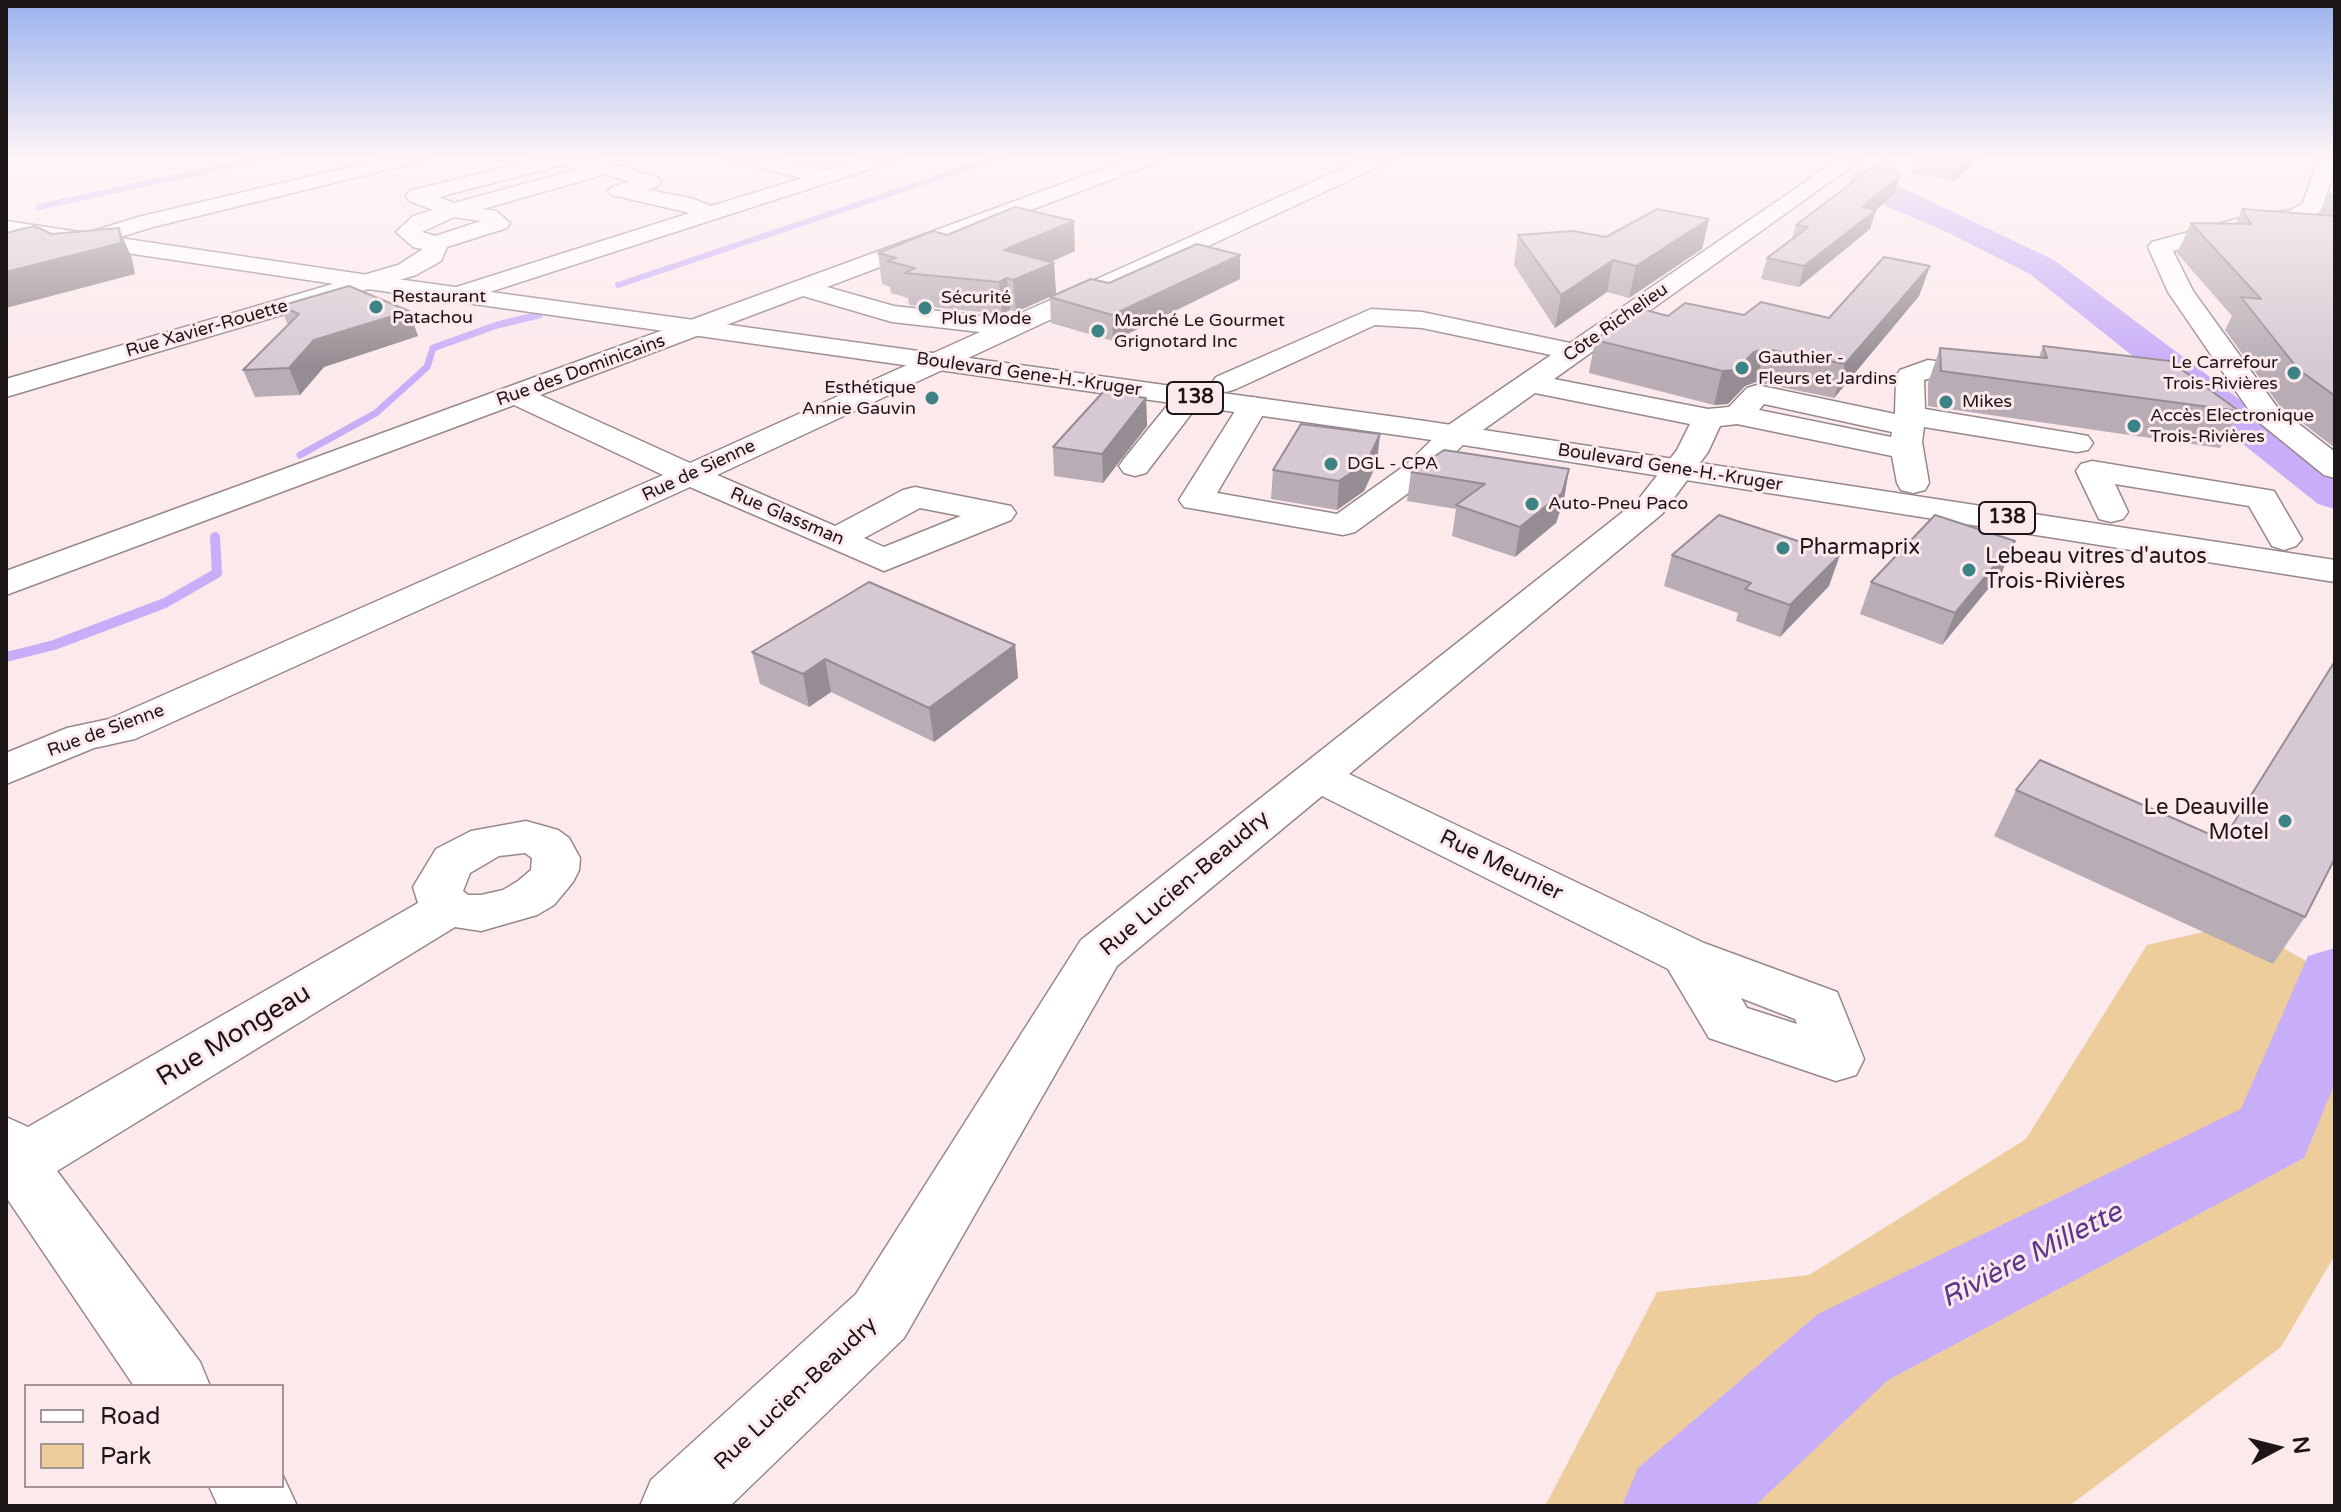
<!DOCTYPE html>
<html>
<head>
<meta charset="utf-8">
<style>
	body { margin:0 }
	#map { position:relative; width:2341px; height:1512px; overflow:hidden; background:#fce9ec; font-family:"Varela Round",sans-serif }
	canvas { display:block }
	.frame { position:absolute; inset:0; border:8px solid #1d1617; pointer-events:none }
	.legend { position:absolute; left:24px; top:1384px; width:260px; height:104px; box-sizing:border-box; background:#fce9ec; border:2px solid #a39597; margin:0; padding:10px 14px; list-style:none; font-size:24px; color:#1d1617 }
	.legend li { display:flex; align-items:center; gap:16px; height:40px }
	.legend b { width:40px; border:2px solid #a39597 }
	.north { position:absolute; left:2237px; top:1408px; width:80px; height:80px; -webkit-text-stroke:6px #fce9ec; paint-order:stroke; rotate:83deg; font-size:22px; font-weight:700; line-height:32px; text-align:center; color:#1d1617 }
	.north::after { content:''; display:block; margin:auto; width:28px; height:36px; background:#1d1617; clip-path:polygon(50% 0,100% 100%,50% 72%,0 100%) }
</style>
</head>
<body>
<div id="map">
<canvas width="2341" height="1512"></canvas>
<div class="frame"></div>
<ul class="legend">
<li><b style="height:10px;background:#fff"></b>Road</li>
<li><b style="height:22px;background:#eecd9d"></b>Park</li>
</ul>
<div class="north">N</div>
</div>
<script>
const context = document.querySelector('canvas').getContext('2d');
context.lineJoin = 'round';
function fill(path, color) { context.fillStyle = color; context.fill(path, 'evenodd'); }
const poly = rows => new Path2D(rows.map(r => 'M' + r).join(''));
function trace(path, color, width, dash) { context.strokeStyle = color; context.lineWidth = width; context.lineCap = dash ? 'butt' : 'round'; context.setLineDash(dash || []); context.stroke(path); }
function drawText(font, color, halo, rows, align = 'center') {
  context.font = font + ' "Varela Round",sans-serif'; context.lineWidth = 6; context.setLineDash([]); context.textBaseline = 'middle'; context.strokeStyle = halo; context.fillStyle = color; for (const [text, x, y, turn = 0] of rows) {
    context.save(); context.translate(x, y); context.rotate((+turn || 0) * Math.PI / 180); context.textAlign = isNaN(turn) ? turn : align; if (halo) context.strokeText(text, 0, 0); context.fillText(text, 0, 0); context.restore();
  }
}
const green = poly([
	[2221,928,2265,938,2335,977,2335,1255,2281,1347,2069,1506,1545,1506,1657,1292,1809,1275,2026,1139,2147,945]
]);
const streamFar2 = poly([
	[39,207,272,156],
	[618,285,1002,156]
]);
const streamFar1 = poly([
	[300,455,376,413,427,367,433,348,497,325,539,315]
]);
const stream = poly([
	[6,657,54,645,165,603,217,573,215,537]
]);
const river = poly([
	[1865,170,2054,260,2335,471,2335,509,2318,504,2030,274,1949,233,1886,206,1854,185,1850,179,1854,173,1865,170],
	[2335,948,2335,1083,2304,1158,1888,1380,1755,1506,1622,1506,1638,1468,1818,1314,2241,1109,2308,956,2335,948]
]);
const minor = poly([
	[396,156,430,156,427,160,153,227,88,247,80,245,76,240,80,235,138,217,396,156],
	[551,156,607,162,658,178,661,182,658,186,647,190,691,198,711,206,802,178,727,160,724,156,759,156,825,170,872,156,901,156,898,160,465,300,447,300,443,295,447,290,690,213,612,195,608,191,612,187,629,182,606,174,483,209,496,211,510,223,507,228,447,247,441,261,416,275,6,397,6,379,398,265,423,249,413,247,396,232,413,216,433,210,409,201,406,196,409,191,551,156],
	[558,166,579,169,454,203,439,197,558,166],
	[454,217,481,221,435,236,422,232,454,217],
	[1138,156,1166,156,1163,160,827,287,894,306,1008,319,1370,156,1396,156,1393,160,717,475,835,526,903,490,915,487,1011,506,1016,513,1011,520,884,571,690,487,135,739,94,748,6,784,6,753,67,728,109,719,663,475,514,405,6,595,6,571,1138,156],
	[803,296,892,322,980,332,690,463,540,395,803,296],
	[920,508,961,516,884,547,864,538,920,508],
	[1843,156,1866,156,1554,379,1708,409,1729,407,1747,388,1757,385,1895,414,1896,376,1900,370,1928,360,1994,369,2004,372,2008,378,2004,384,1994,387,1931,378,1924,380,1925,409,2077,434,2088,436,2093,443,2088,450,2077,452,1924,427,1922,442,1929,483,1925,490,1913,493,1901,490,1897,483,1892,456,1737,424,1720,426,1708,452,1662,514,1349,774,1704,943,1837,992,1864,1059,1856,1075,1836,1081,1709,1038,1668,969,1322,796,1117,966,904,1338,730,1506,640,1506,651,1480,856,1294,1081,940,1638,500,1677,450,1690,424,1535,393,1466,442,1429,478,1355,532,1343,535,1184,507,1179,500,1242,400,1253,397,1264,400,1268,406,1217,493,1337,514,1407,464,1444,428,1551,355,1422,328,1375,325,1236,389,1226,392,1216,389,1212,383,1216,377,1371,309,1422,312,1570,343,1843,156],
	[1764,404,1892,432,1891,437,1759,410,1764,404],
	[1741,998,1795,1019,1797,1024,1747,1008,1741,998],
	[2319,156,2335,156,2335,169,2321,211,2305,221,2250,230,2173,251,2193,291,2277,407,2335,452,2335,478,2324,475,2255,419,2168,292,2148,247,2152,242,2240,218,2291,210,2303,203,2319,156],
	[1189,388,1199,391,1204,397,1146,473,1135,476,1124,473,1119,466,1124,459,1179,391,1189,388],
	[2092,461,2274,491,2302,539,2296,546,2284,550,2272,546,2249,506,2115,484,2128,512,2123,519,2111,522,2099,519,2076,471,2081,464,2092,461],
	[526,821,558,830,569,838,580,858,579,870,573,882,554,905,537,915,481,931,455,927,57,1171,200,1362,210,1386,134,1386,6,1197,6,1117,28,1127,418,903,413,887,436,849,471,831,526,821],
	[525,853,532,858,531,870,518,881,503,890,481,895,468,895,463,891,470,873,499,856,525,853],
	[282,1474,297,1506,218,1506,209,1486,282,1486,282,1474]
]);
const major = poly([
	[6,221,368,275,1425,421,2335,560,2335,582,1425,439,368,289,6,235,6,221]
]);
const wall = poly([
	[1916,156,1982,156,1955,181,1911,173],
	[2329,193,2335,193,2335,448,2279,405,2225,330,2232,316,2177,253,2191,223,2236,223,2242,209,2318,215],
	[1894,194,1876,210,1870,229,1799,287,1761,279,1767,258,1792,239,1796,225],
	[1709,219,1702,249,1629,298,1607,292,1555,328,1514,265,1518,235,1606,237],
	[947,235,1075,251,1051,262,1054,263,1056,294,1016,312,1010,310,1002,314,909,305,908,298,891,293,890,287,882,284,878,253],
	[1240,255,1240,279,1113,341,1051,323,1050,297],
	[1930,266,1919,296,1834,398,1756,382,1745,386,1728,404,1714,405,1589,373,1595,340,1668,316,1744,315,1829,318],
	[280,306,409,311,418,336,324,367,300,395,255,397,243,370,288,325],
	[2043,346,2239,411,2220,448,1928,406,1928,383,1940,348,2039,357],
	[1146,398,1147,426,1103,483,1054,476,1053,447],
	[1377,463,1364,491,1337,510,1271,499,1273,470],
	[1569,469,1564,499,1556,523,1515,557,1452,536,1456,509,1407,501,1411,472],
	[2015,541,2002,572,1942,645,1860,614,1871,582],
	[1672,555,1829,586,1780,637,1736,621,1738,613,1664,586],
	[1015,645,1018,678,934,742,831,692,809,707,760,684,752,652],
	[2016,790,2305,917,2273,964,1994,836]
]);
const shadedWall = poly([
	[1966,156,1982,156,1955,181,1962,160],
	[1900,176,1894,194,1876,210,1870,229,1799,287,1804,266,1862,207],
	[1709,219,1702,249,1629,298,1636,266],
	[1074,221,1075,251,1012,279,1007,278,1010,310,1002,314,999,282,1004,250],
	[119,228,132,259,135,274,6,308,6,272],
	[1240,255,1240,279,1113,341,1112,315],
	[1613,260,1607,292,1555,328,1561,295],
	[1054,263,1056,294,1016,312,1013,280],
	[1930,266,1919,296,1834,398,1845,364],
	[409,311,418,336,324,367,300,395,289,368,314,340],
	[1765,349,1756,382,1745,386,1728,404,1714,405,1722,371,1754,352],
	[1146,398,1147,426,1103,483,1102,454],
	[1380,434,1377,463,1364,491,1337,510,1339,481],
	[1569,469,1564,499,1556,523,1515,557,1520,527],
	[2015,541,2002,572,1942,645,1955,613],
	[1840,555,1829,586,1780,637,1790,605],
	[1015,645,1018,678,934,742,929,708],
	[825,659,831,692,809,707,803,674]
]);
const building = poly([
	[1937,156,1966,156,1962,160,1937,156],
	[1885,158,1900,176,1862,207,1876,210,1804,266,1767,258,1808,227,1796,225,1885,158],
	[1015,207,1074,221,1004,250,1054,263,1013,280,1007,278,999,282,905,273,915,268,887,261,896,258,878,253,933,231,947,235,1015,207],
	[1657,209,1709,219,1636,266,1613,260,1561,295,1518,235,1573,231,1606,237,1657,209],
	[2242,209,2335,216,2335,396,2298,369,2241,297,2261,299,2191,223,2251,224,2242,209],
	[34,226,52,234,119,228,121,243,6,272,6,233,34,226],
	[1197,244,1240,255,1112,315,1050,297,1091,279,1109,283,1197,244],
	[1884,257,1930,266,1845,364,1765,349,1754,352,1736,370,1722,371,1595,340,1638,308,1668,316,1685,303,1744,315,1761,302,1829,318,1884,257],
	[349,286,409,311,314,340,289,368,243,370,299,314,280,306,349,286],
	[2043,346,2170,361,2239,411,1941,371,1940,348,2047,358,2043,346],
	[1103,392,1146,398,1102,454,1053,447,1103,392],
	[1301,424,1380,434,1367,462,1339,481,1273,470,1301,424],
	[1444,450,1569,469,1562,493,1520,527,1456,505,1485,484,1411,472,1444,450],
	[1719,515,1840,555,1790,605,1745,589,1751,583,1672,555,1719,515],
	[1935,515,2015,541,1955,613,1871,582,1935,515],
	[869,582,1015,645,929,708,825,659,803,674,752,652,869,582],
	[2335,661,2335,858,2305,917,2016,790,2040,760,2223,840,2335,661]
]);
const markers = [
	[376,307,8,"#3b8385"],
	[925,308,8,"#3b8385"],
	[1098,331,8,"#3b8385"],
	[1742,368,8,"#3b8385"],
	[2294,373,8,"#3b8385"],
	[932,398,8,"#3b8385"],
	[1946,402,8,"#3b8385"],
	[2134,426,8,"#3b8385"],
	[1331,464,8,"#3b8385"],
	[1532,504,8,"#3b8385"],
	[1783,548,8,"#3b8385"],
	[1969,570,8,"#3b8385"],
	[2285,821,8,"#3b8385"]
];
const farPoinames = [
	["Restaurant",392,297],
	["Patachou",392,318],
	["Sécurité",941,298],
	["Plus Mode",941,319],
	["Marché Le Gourmet",1114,321],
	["Grignotard Inc",1114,342],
	["Gauthier -",1758,358],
	["Fleurs et Jardins",1758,379],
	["Le Carrefour",2278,363,"right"],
	["Trois-Rivières",2278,384,"right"],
	["Esthétique",916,388,"right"],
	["Annie Gauvin",916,409,"right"],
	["Mikes",1962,402],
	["Accès Electronique",2150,416],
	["Trois-Rivières",2150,437],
	["DGL - CPA",1347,464],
	["Auto-Pneu Paco",1548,504]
];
const farStreetnames = [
	["Côte Richelieu",1616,323,-35],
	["Rue Xavier-Rouette",207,329,-16],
	["Rue des Dominicains",581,371,-20],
	["Boulevard Gene-H.-Kruger",1029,375,8],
	["Boulevard Gene-H.-Kruger",1670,468,9],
	["Rue de Sienne",699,471,-25],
	["Rue Glassman",787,517,23],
	["Rue de Sienne",106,731,-20]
];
const shields = [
	[1195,398,56],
	[2007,518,56]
];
const shieldNames = [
	["138",1195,398],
	["138",2007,518]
];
const poiNames = [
	["Pharmaprix",1799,548],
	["Lebeau vitres d'autos",1985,557],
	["Trois-Rivières",1985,582],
	["Le Deauville",2269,808,"right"],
	["Motel",2269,833,"right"]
];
const streetNames = [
	["Rue Meunier",1501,866,26],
	["Rue Lucien-Beaudry",1185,884,-40],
	["Rue Lucien-Beaudry",796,1394,-43]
];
const nearStreetnames = [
	["Rue Mongeau",234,1036,-31]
];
const nearWaternames = [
	["Rivière Millette",2032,1256,-27]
];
fill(green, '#eecd9d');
trace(streamFar2, '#c8aef8', 6);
trace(streamFar1, '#c8aef8', 7);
trace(stream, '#c8aef8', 10);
fill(river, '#c8aef8');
trace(minor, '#98888a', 3);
trace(major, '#98888a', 3);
fill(minor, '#fff');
fill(major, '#fff');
fill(wall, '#b8adb5');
fill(shadedWall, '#968d94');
fill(building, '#d6c9d3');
trace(building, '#968d94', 2);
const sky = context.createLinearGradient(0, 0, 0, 367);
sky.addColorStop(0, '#9bb2ee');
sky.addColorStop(0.43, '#fef5f6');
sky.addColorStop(1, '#fef5f600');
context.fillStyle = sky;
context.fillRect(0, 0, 2341, 367);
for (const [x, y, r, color] of markers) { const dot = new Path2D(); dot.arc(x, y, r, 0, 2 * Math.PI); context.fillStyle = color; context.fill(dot); trace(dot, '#fce9ec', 3); }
drawText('18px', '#1d1617', '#fce9ec', farPoinames, 'left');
drawText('18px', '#1d1617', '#fce9ec', farStreetnames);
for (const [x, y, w] of shields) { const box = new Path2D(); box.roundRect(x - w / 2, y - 16, w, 32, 6); context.fillStyle = '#fce9ec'; context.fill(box); trace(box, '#1d1617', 2); }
drawText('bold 20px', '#1d1617', null, shieldNames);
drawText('22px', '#1d1617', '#fce9ec', poiNames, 'left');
drawText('22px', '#1d1617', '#fce9ec', streetNames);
drawText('26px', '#1d1617', '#fce9ec', nearStreetnames);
drawText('italic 28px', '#5a378b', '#fce9ec', nearWaternames);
</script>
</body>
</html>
